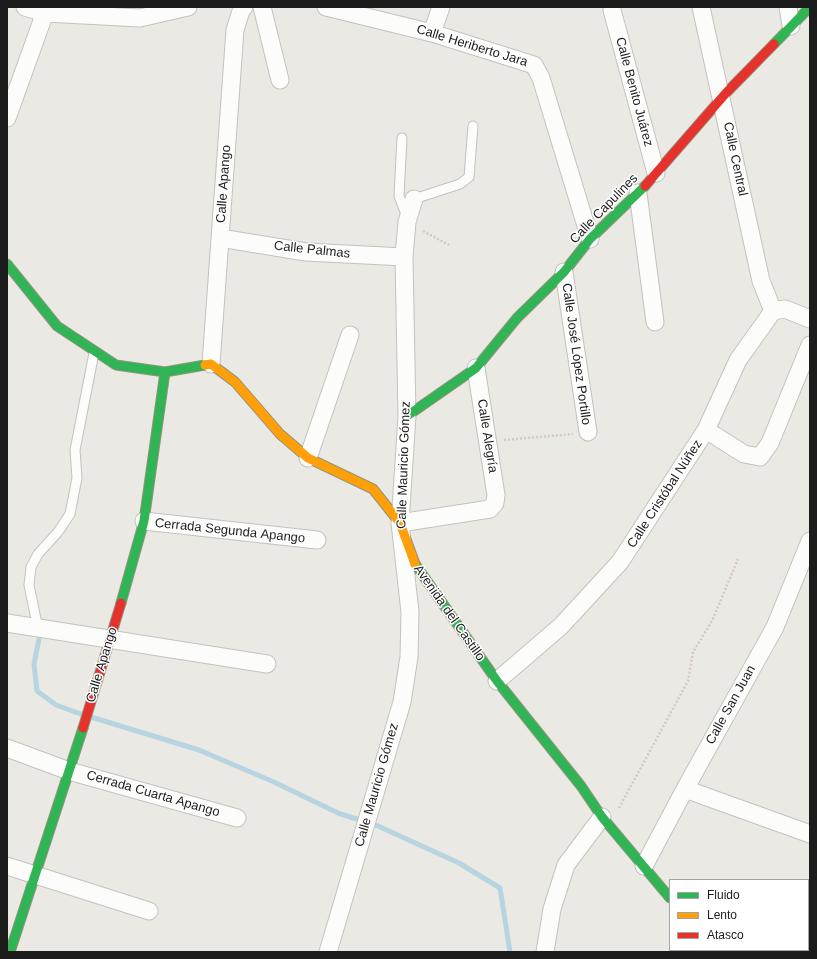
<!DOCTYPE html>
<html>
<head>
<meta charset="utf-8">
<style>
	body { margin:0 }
	#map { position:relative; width:817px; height:959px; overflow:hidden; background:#ebe9e4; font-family:Helvetica,sans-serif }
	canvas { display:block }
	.frame { position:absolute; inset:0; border:8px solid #1c1c1c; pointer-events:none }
	.legend { position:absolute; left:669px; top:879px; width:140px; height:72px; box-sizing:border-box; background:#fff; border:1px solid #a4a4a4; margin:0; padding:5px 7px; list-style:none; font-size:12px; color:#1c1c1c }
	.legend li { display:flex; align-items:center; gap:8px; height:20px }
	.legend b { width:20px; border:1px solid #a4a4a4 }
</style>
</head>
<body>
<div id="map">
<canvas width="817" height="959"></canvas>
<div class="frame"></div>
<ul class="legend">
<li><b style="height:5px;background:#30b455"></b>Fluido</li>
<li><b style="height:5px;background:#ff9f0a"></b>Lento</li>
<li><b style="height:5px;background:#e5322d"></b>Atasco</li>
</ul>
</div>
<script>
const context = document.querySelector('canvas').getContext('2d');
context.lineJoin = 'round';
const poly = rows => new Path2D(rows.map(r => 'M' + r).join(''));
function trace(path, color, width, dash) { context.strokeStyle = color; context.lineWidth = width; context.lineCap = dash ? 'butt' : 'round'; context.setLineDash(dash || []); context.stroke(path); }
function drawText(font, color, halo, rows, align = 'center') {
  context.font = font + ' Helvetica,sans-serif'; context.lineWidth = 3; context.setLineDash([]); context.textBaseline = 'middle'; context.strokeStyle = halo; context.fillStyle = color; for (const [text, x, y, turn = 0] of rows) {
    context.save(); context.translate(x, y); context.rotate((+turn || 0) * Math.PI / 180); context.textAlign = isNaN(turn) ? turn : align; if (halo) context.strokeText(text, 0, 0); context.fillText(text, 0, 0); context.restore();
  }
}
const stream = poly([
	[39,639,34,664,37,691,56,705,81,714],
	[91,717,199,750,274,782,338,813,378,826,459,863,500,888,510,952]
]);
const path = poly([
	[423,231,449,245],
	[504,440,573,434],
	[619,808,688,681,693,652,712,621,738,559]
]);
const lane = poly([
	[402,138,399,196,407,217],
	[414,199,460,184,469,177,473,126],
	[38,629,29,585,31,567,38,554,58,532,70,514,77,478,75,450,94,353],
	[687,952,688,950]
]);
const street = poly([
	[25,7,45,13,140,18,188,7],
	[262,7,280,80],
	[326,7,432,33,534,65,541,78,590,239],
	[701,7,761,281,773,311],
	[788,7,791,26],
	[612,10,656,173],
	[432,33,441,7],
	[7,118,47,7],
	[638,193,655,322],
	[220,238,306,252,404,257],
	[564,272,588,432],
	[211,364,235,30,241,11,244,7],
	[706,430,744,454,760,457,770,443,810,345],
	[308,458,350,335],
	[144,521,317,540],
	[400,523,490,509,495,503,496,495,476,368],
	[7,623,267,664],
	[497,681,561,626,620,562,706,430,738,360,773,311,785,309,810,319],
	[7,748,69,771,237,818],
	[685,789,810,834],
	[7,866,149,911],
	[644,866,685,789,775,627,810,541],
	[727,950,730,952],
	[328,952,402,702,409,657,410,612,400,523,407,416,404,257,407,222,414,199],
	[545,952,552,909,566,865,602,817]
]);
const fast = poly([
	[774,44,810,7],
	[7,264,57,326,116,365,165,372,205,365],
	[407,416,476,368,517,318,564,272,590,239,645,186],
	[415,564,497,681,581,786,602,817,670,898],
	[121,603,144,521,165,372],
	[10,952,83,728]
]);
const slow = poly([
	[205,365,211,364,235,382,280,434,308,458,373,489,400,523,415,564]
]);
const jam = poly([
	[645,186,726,93,774,44],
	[83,728,121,603]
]);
const streetNames = [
	["Calle Heriberto Jara",472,46,17],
	["Calle Benito Juárez",634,92,75],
	["Calle Central",735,159,78],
	["Calle Apango",224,184,-86],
	["Calle Capulines",604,209,-46],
	["Calle Palmas",312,250,6],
	["Calle José López Portillo",576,354,82],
	["Calle Alegría",487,436,81],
	["Calle Mauricio Gómez",404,465,-88],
	["Calle Cristóbal Núñez",665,494,-57],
	["Cerrada Segunda Apango",230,531,6],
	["Avenida del Castillo",449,613,55],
	["Calle Apango",102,665,-73],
	["Calle San Juan",731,705,-61],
	["Calle Mauricio Gómez",377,785,-74],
	["Cerrada Cuarta Apango",153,794,16]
];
trace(stream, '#b6d5e0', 5);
trace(lane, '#c3c2c0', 11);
trace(street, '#c3c2c0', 19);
trace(fast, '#92947c', 11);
trace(slow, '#92947c', 11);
trace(jam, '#92947c', 11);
trace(path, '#d7c8c3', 2.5, [2, 2]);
trace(lane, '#fcfcfb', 9);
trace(street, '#fcfcfb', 17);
trace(fast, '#30b455', 9);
trace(slow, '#ff9f0a', 9);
trace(jam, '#e5322d', 9);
drawText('13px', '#1c1c1c', '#fff', streetNames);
</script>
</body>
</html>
